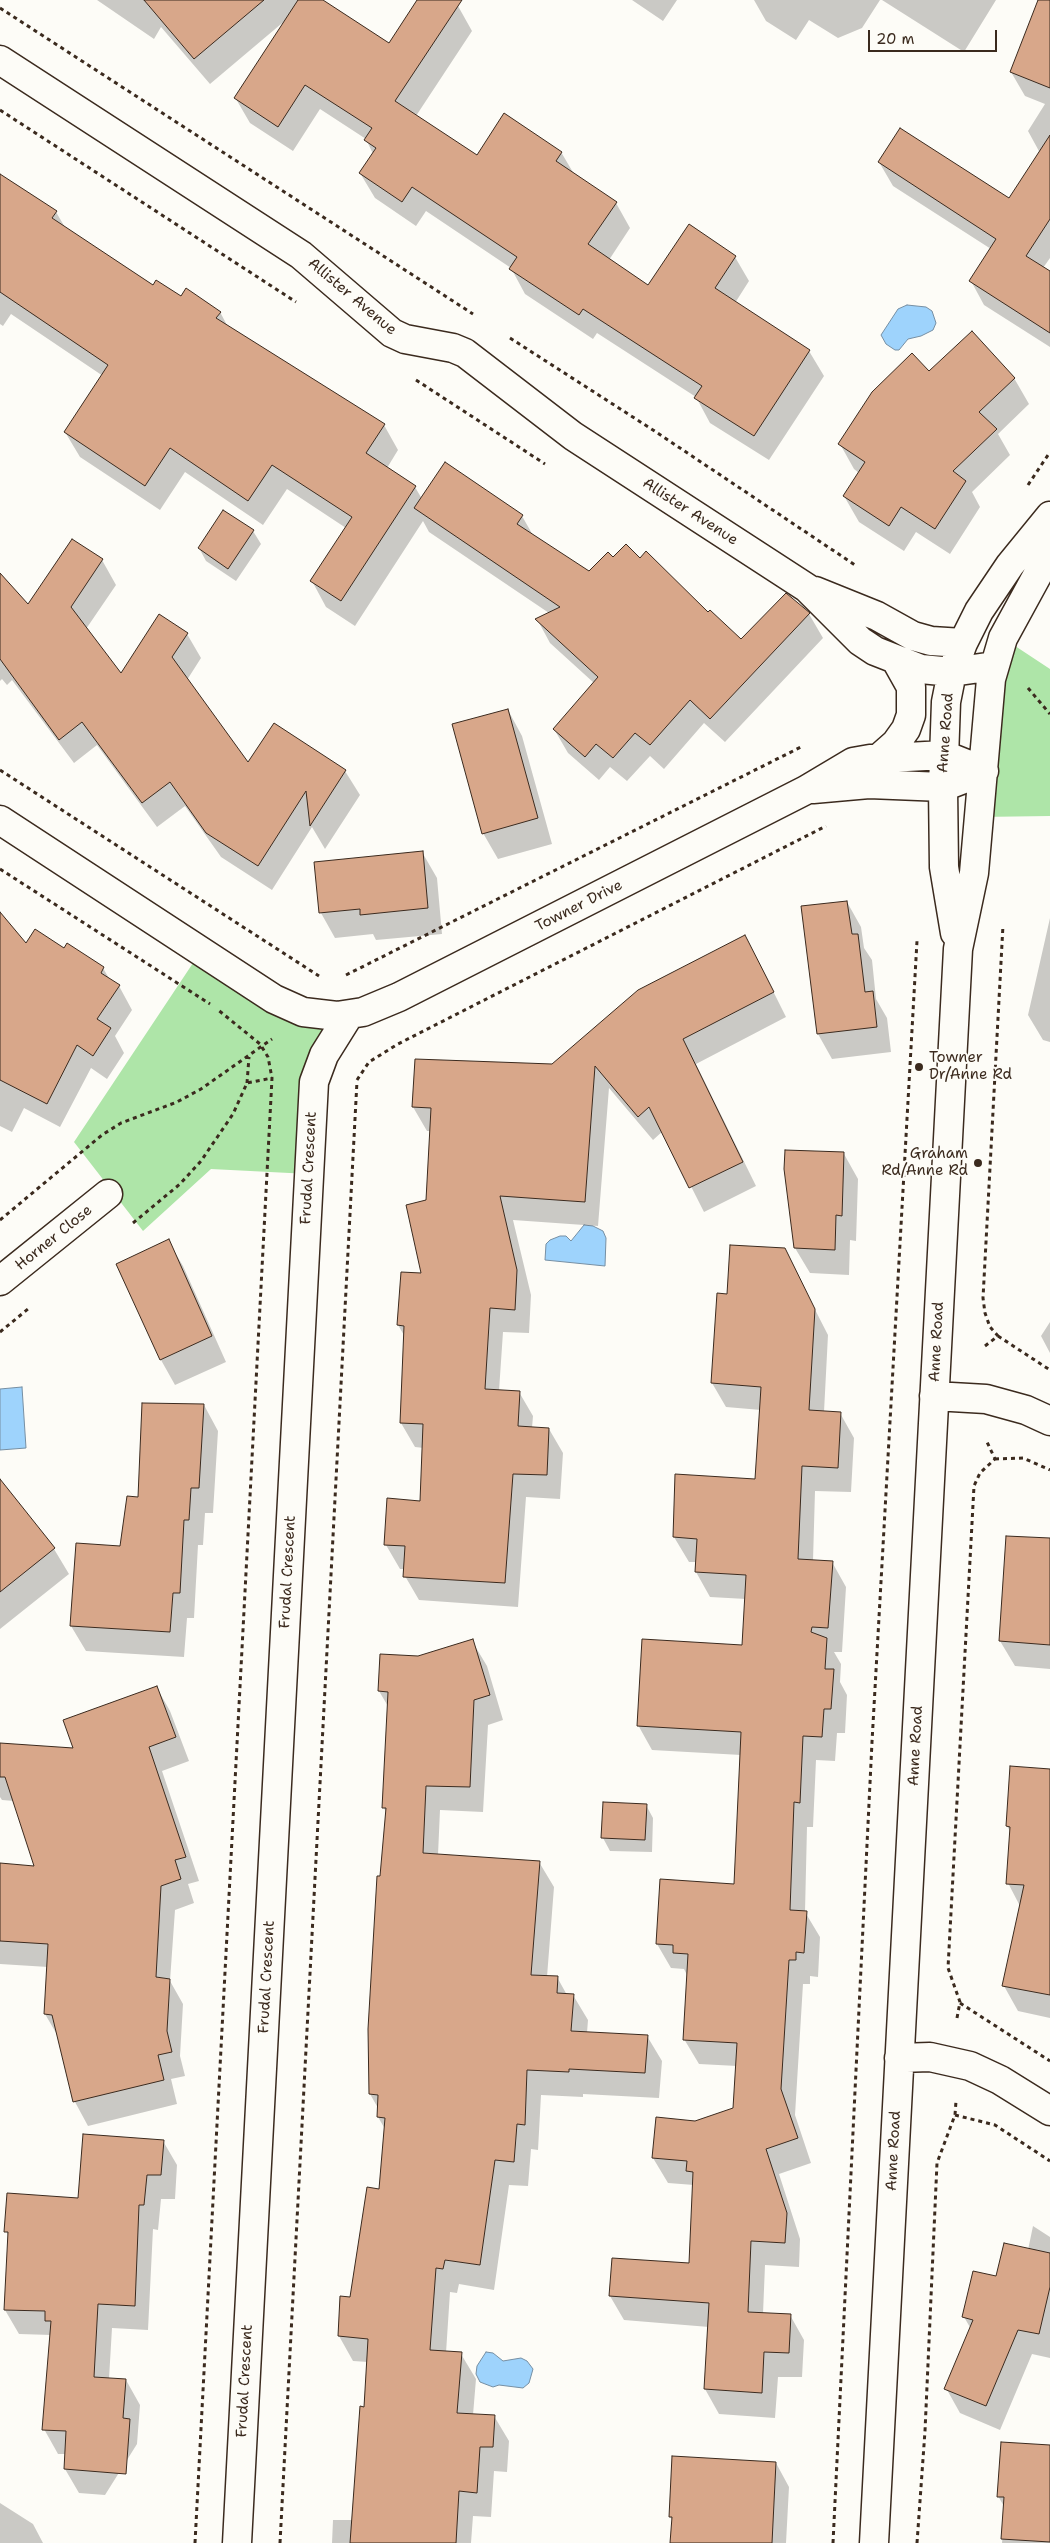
<!DOCTYPE html>
<html>
<head>
<meta charset="utf-8">
<style>
	body { margin:0 }
	#map { position:relative; width:1050px; height:2543px; overflow:hidden; background:#fdfcf7; font-family:"Shantell Sans",sans-serif }
	canvas { display:block }
	.scale { position:absolute; left:868px; top:30px; width:129px; height:22px; box-sizing:border-box; border:2px solid #3b2a1e; border-top:0; padding-left:6px; font-size:15px; line-height:18px; white-space:nowrap; color:#3b2a1e; -webkit-text-stroke:4px #fdfcf7; paint-order:stroke }
</style>
</head>
<body>
<div id="map">
<canvas width="1050" height="2543"></canvas>
<div class="scale">20 m</div>
</div>
<script>
const context = document.querySelector('canvas').getContext('2d');
context.lineJoin = 'round';
function fill(path, color) { context.fillStyle = color; context.fill(path, 'evenodd'); }
const poly = rows => new Path2D(rows.map(r => 'M' + r).join(''));
function trace(path, color, width, dash) { context.strokeStyle = color; context.lineWidth = width; context.lineCap = dash ? 'butt' : 'round'; context.setLineDash(dash || []); context.stroke(path); }
function drawText(font, color, halo, rows, align = 'center') {
  context.font = font + ' "Shantell Sans",sans-serif'; context.lineWidth = 4; context.setLineDash([]); context.textBaseline = 'middle'; context.strokeStyle = halo; context.fillStyle = color; for (const [text, x, y, turn = 0] of rows) {
    context.save(); context.translate(x, y); context.rotate((+turn || 0) * Math.PI / 180); context.textAlign = isNaN(turn) ? turn : align; if (halo) context.strokeText(text, 0, 0); context.fillText(text, 0, 0); context.restore();
  }
}
const green = poly([
	[1003,638,1050,669,1050,816,979,817],
	[201,951,327,1015,333,1041,309,1174,211,1169,143,1231,74,1142]
]);
const water = poly([
	[907,305,926,307,932,311,936,323,933,330,921,336,908,339,899,350,895,350,886,344,881,335,898,309,907,305],
	[584,1225,593,1226,603,1231,606,1238,605,1266,545,1260,546,1244,550,1240,560,1236,566,1236,571,1241,584,1225],
	[22,1387,26,1448,0,1450,0,1389,22,1387],
	[486,2352,493,2353,503,2361,521,2358,527,2361,533,2369,529,2383,523,2388,499,2385,493,2387,480,2382,476,2374,477,2366,486,2352]
]);
const shadow = poly([
	[97,0,321,0,390,44,418,0,449,0,458,6,472,31,416,116,477,156,561,152,574,174,616,203,630,228,609,260,649,287,735,257,749,281,735,303,809,351,824,376,769,460,710,423,696,397,597,333,593,339,525,294,511,268,426,211,416,226,375,198,360,173,373,154,366,139,320,109,293,151,250,123,236,99,287,19,210,84,161,27,154,39],
	[632,0,677,0,663,21],
	[754,0,880,0,862,28,838,38,809,20,796,40,766,21],
	[882,0,996,0,964,52],
	[1050,39,1050,258,1043,268,1050,272,1050,347,984,305,971,281,991,249,893,186,879,162,1009,200,1040,153,1028,131,1045,104,1025,96,1011,72],
	[0,175,56,212,66,229,153,287,220,312,228,327,384,425,398,450,387,468,415,487,422,499,522,516,534,537,590,572,613,559,640,560,741,641,786,595,809,614,823,638,725,742,704,723,664,769,650,756,627,781,610,767,599,780,568,753,554,729,594,683,550,643,537,619,549,613,429,532,423,521,355,626,326,607,312,581,346,528,287,489,263,525,185,472,160,510,80,457,65,432,103,376,11,314,3,326,0,324],
	[929,373,1014,378,1029,404,998,434,1010,455,972,492,980,507,950,554,916,532,904,551,859,522,844,496,859,473,854,469,840,444],
	[224,511,253,531,261,544,236,581,206,561,199,548],
	[73,540,102,560,116,585,86,629,121,676,187,634,201,658,187,680,248,764,274,725,345,771,360,795,325,849,312,827,272,890,221,857,185,806,157,827,97,745,74,763,12,680,7,685,2,679,0,681,0,575,28,606],
	[508,710,522,736,552,844,498,859,483,833],
	[422,852,437,878,442,934,376,940,373,934,335,938,321,913],
	[847,902,861,927,864,948,872,960,876,999,887,1018,891,1052,832,1059,818,1034],
	[0,914,26,945,64,950,103,968,110,980,119,986,132,1010,115,1036,124,1053,107,1079,91,1068,60,1127,24,1108,12,1132,0,1126],
	[1050,918,1050,1042,1043,1040,1028,1015],
	[758,961,786,1017,696,1064,756,1186,704,1212,663,1131,653,1140,609,1088,598,1226,513,1220,531,1295,529,1333,503,1332,499,1391,519,1392,533,1416,532,1428,549,1429,563,1453,560,1499,526,1497,518,1607,419,1600,405,1576,405,1569,400,1569,386,1545,421,1502,424,1448,415,1447,401,1423,405,1337,398,1325,422,1275,431,1131,427,1131,413,1107,552,1065],
	[844,1154,858,1179,856,1241,850,1240,849,1275,810,1273,795,1248],
	[168,1241,183,1266,226,1362,175,1385,161,1360],
	[784,1249,828,1335,824,1412,840,1413,854,1438,851,1492,815,1491,813,1561,832,1562,846,1587,842,1652,834,1652,841,1664,840,1682,847,1695,845,1733,837,1733,835,1761,816,1760,813,1827,807,1827,805,1912,820,1937,818,1977,810,1976,810,1984,803,1984,795,2115,811,2163,779,2174,800,2239,799,2267,765,2265,763,2314,790,2315,804,2340,802,2377,778,2377,775,2418,719,2414,705,2389,709,2327,624,2320,610,2296,690,2265,694,2185,668,2183,653,2158,696,2122,734,2109,737,2066,699,2064,684,2039,688,1977,684,1969,671,1968,657,1944,735,1885,741,1755,652,1750,638,1725,743,1646,746,1599,710,1597,696,1572,697,1562,689,1562,674,1537,756,1480,761,1410,726,1407,712,1383,728,1295],
	[1050,1322,1050,1353,1041,1336],
	[204,1405,218,1431,213,1513,205,1513,203,1545,198,1545,194,1618,187,1618,184,1657,86,1651,71,1626,121,1547,139,1498],
	[0,1481,54,1549,69,1574,0,1629],
	[1050,1539,1050,1669,1015,1666,1000,1641],
	[472,1641,487,1666,503,1720,488,1725,483,1812,440,1810,438,1855,539,1862,554,1887,547,1977,557,1977,567,1995,573,1995,588,2020,587,2033,647,2036,662,2061,659,2098,583,2094,583,2097,541,2095,538,2150,531,2149,528,2186,509,2185,494,2290,459,2284,457,2293,450,2292,446,2353,461,2354,476,2379,473,2415,494,2416,509,2441,507,2472,494,2471,491,2517,473,2516,471,2543,332,2543,333,2520,353,2520,368,2362,353,2361,339,2336,341,2297,351,2298,380,2190,385,2129,378,2117,378,2108,370,2094,387,1813,383,1807,389,1708,379,1691,418,1658],
	[157,1688,170,1711,189,1761,162,1771,199,1881,188,1884,194,1903,175,1910,170,1981,183,2004,180,2056,185,2076,171,2079,177,2104,88,2126,75,2102,59,2038,45,2014,48,1967,0,1964,0,1864,35,1867,14,1801,2,1800,0,1797,0,1744,74,1749],
	[1050,1770,1050,2018,1018,2011,1004,1986,1020,1906,1008,1883,1011,1833,1007,1826],
	[604,1803,646,1805,653,1818,652,1852,610,1851,603,1838],
	[163,2141,177,2165,175,2199,161,2199,158,2230,153,2229,148,2330,112,2328,109,2379,126,2380,140,2405,137,2444,105,2495,79,2493,65,2469,66,2454,58,2454,44,2429,51,2335,19,2334,5,2310,9,2237,6,2231,80,2199],
	[1033,2226,1050,2237,1050,2358,1032,2354,1000,2430,960,2413,946,2388,971,2329,964,2317,997,2278,1028,2250],
	[1050,2446,1050,2543,1002,2543,1005,2508,998,2496],
	[776,2463,789,2487,786,2543,671,2543,673,2521,670,2517],
	[0,2503,33,2524,43,2543,0,2543]
]);
const building = poly([
	[144,0,264,0,194,59,144,0],
	[298,0,323,0,389,43,417,0,462,0,395,101,477,155,504,113,562,152,556,161,617,202,588,244,648,285,689,224,736,256,715,288,810,350,754,436,694,398,702,386,583,309,579,315,509,269,517,257,412,187,402,202,359,173,376,148,364,140,372,128,305,85,278,127,234,98,298,0],
	[1038,0,1050,0,1050,88,1010,72,1038,0],
	[900,128,1009,198,1050,135,1050,219,1026,256,1050,271,1050,333,969,281,996,239,878,162,900,128],
	[0,174,57,211,52,218,153,285,156,280,181,296,186,288,221,312,216,318,385,424,366,453,416,486,341,601,310,581,352,517,272,465,248,501,170,448,145,486,64,432,108,365,0,292,0,174],
	[972,331,1015,378,979,412,997,429,953,471,966,481,935,529,901,507,889,526,843,496,865,462,838,444,872,392,912,353,929,371,972,331],
	[445,462,523,515,517,524,589,571,608,552,613,557,626,544,640,558,646,551,708,612,710,610,741,639,786,593,810,613,710,719,690,700,650,745,635,733,613,758,596,744,585,757,553,729,598,677,535,619,560,607,414,508,445,462],
	[223,510,254,530,228,569,198,548,223,510],
	[72,539,103,559,71,607,121,673,159,614,188,633,172,657,248,762,274,723,346,770,310,826,306,791,258,866,206,833,170,782,142,803,82,722,59,740,0,659,0,573,28,604,72,539],
	[508,709,538,818,482,834,452,724,508,709],
	[423,851,428,908,360,915,360,909,319,913,314,862,423,851],
	[847,901,852,934,858,934,865,992,873,991,877,1027,817,1034,801,906,847,901],
	[0,912,26,943,35,929,64,948,67,943,104,967,101,973,120,985,97,1019,111,1028,93,1056,77,1045,47,1104,0,1080,0,912],
	[745,935,774,992,683,1039,743,1162,689,1188,649,1107,638,1117,595,1066,585,1202,500,1196,517,1270,515,1310,490,1308,485,1389,520,1391,518,1426,549,1428,547,1475,513,1474,505,1583,403,1577,405,1546,384,1545,387,1498,420,1501,423,1424,400,1423,404,1326,397,1325,401,1272,421,1273,406,1205,426,1200,431,1108,412,1107,415,1059,552,1064,638,990,745,935],
	[785,1150,844,1152,842,1216,836,1215,835,1250,794,1248,784,1169,785,1150],
	[169,1239,212,1336,160,1360,116,1264,169,1239],
	[730,1245,785,1248,815,1309,809,1410,841,1412,838,1468,802,1466,798,1559,833,1561,828,1628,812,1627,811,1632,827,1638,825,1669,834,1669,831,1709,824,1709,822,1737,803,1736,800,1803,794,1802,790,1910,807,1911,804,1953,796,1952,796,1960,789,1960,781,2089,798,2138,766,2149,787,2213,785,2243,751,2241,748,2312,791,2314,789,2353,764,2352,762,2393,704,2389,709,2303,609,2296,612,2258,689,2263,693,2172,686,2171,687,2161,652,2158,656,2117,695,2121,733,2108,737,2043,683,2040,688,1954,673,1953,673,1945,656,1944,660,1879,734,1884,741,1732,637,1726,642,1639,742,1645,746,1575,695,1572,697,1539,673,1537,675,1474,755,1479,761,1387,711,1383,717,1293,727,1294,730,1245],
	[142,1403,204,1404,199,1488,191,1488,189,1520,184,1520,180,1593,173,1593,170,1632,70,1626,76,1543,120,1546,127,1496,138,1497,142,1403],
	[0,1479,55,1548,0,1592,0,1479],
	[1006,1536,1050,1538,1050,1645,999,1641,1006,1536],
	[473,1639,490,1695,474,1700,470,1787,426,1786,423,1853,540,1861,531,1975,558,1976,557,1993,574,1994,571,2031,648,2035,645,2073,569,2069,569,2072,527,2070,525,2125,517,2124,514,2162,495,2160,480,2265,445,2260,443,2269,436,2268,430,2350,462,2352,457,2413,495,2415,493,2447,480,2447,477,2493,459,2491,456,2543,350,2543,360,2406,364,2407,368,2339,338,2336,340,2296,350,2297,367,2187,379,2189,385,2118,377,2117,378,2095,369,2094,368,2029,377,1876,380,1876,386,1808,382,1808,388,1692,378,1691,380,1654,418,1656,473,1639],
	[157,1686,176,1737,149,1747,186,1857,175,1860,181,1879,161,1886,156,1977,170,1979,167,2031,172,2052,158,2055,164,2080,73,2102,52,2015,44,2014,48,1944,0,1941,0,1863,34,1866,5,1777,0,1777,0,1743,73,1748,63,1720,157,1686],
	[1010,1766,1050,1769,1050,1995,1002,1986,1024,1885,1006,1884,1010,1827,1006,1826,1010,1766],
	[603,1802,647,1804,645,1840,601,1838,603,1802],
	[83,2134,164,2140,161,2175,147,2175,144,2205,139,2205,135,2306,98,2304,94,2377,126,2379,123,2418,130,2419,126,2474,64,2469,66,2431,42,2430,51,2321,45,2321,45,2311,4,2310,8,2232,4,2232,7,2193,78,2198,83,2134],
	[1004,2243,1050,2253,1050,2287,1039,2334,1018,2330,986,2406,944,2389,973,2320,962,2317,973,2271,996,2276,1004,2243],
	[1001,2442,1050,2445,1050,2542,1001,2539,1004,2497,997,2497,1001,2442],
	[672,2456,776,2462,772,2543,670,2543,672,2517,669,2517,672,2456]
]);
const path = poly([
	[0,8,473,314],
	[0,110,296,302],
	[510,338,653,430,855,565],
	[416,380,545,464],
	[1028,485,1050,452],
	[1028,688,1050,714],
	[0,770,319,976],
	[0,869,210,1004],
	[346,975,803,746],
	[357,1080,369,1062,398,1044,826,826],
	[247,1083,249,1057],
	[0,1220,102,1135,121,1123,177,1102,201,1089,272,1039],
	[133,1223,180,1184,201,1161,233,1114,247,1083,272,1078],
	[0,1332,28,1309],
	[998,1336,1050,1370],
	[985,1346,998,1336,990,1327,985,1313,983,1298,1003,925],
	[995,1459,1023,1458,1050,1470],
	[960,2003,1050,2061],
	[957,2018,960,2002,948,1968,974,1486,980,1473,995,1459,987,1442],
	[955,2115,995,2125,1050,2161],
	[195,2543,272,1078,268,1057,260,1044,217,1009],
	[280,2543,357,1081],
	[833,2543,872,1742,917,941],
	[917,2543,925,2431,937,2163,955,2115,956,2101]
]);
const minor = poly([
	[0,60,301,255,392,333,405,339,453,348,465,353,573,436,807,588,860,641,875,651,921,669,952,672,994,666],
	[815,591,877,616,913,636,931,641,963,643],
	[879,758,896,743,906,729,911,715,911,687,897,662],
	[813,789,869,784,943,787,961,780],
	[0,820,274,999,303,1012,337,1016,363,1012,399,997,806,790,853,762,870,759,944,755,984,771],
	[955,933,944,867,943,787,946,702,952,672,963,643,979,611,1010,565,1050,516],
	[0,1281,108,1194],
	[934,1396,986,1399,1026,1410,1050,1421],
	[899,2058,930,2057,970,2066,1000,2080,1050,2111],
	[237,2543,314,1082,324,1055,349,1015],
	[874,2543,958,949,974,873,991,679,1003,638,1050,552]
]);
const markers = [
	[919,1067,5,"#3b2a1e"],
	[978,1163,5,"#3b2a1e"]
];
const streetNames = [
	["Allister Avenue",352,297,40],
	["Allister Avenue",690,512,33],
	["Anne Road",946,733,-86],
	["Towner Drive",579,906,-27],
	["Frudal Crescent",309,1168,-87],
	["Horner Close",54,1238,-39],
	["Anne Road",937,1342,-87],
	["Frudal Crescent",288,1572,-87],
	["Anne Road",916,1746,-87],
	["Frudal Crescent",267,1977,-87],
	["Anne Road",894,2151,-87],
	["Frudal Crescent",245,2381,-87]
];
const poiNames = [
	["Towner",929,1058],
	["Dr/Anne Rd",929,1075],
	["Graham",968,1154,"right"],
	["Rd/Anne Rd",968,1171,"right"]
];
fill(green, '#aee5a8');
fill(water, '#9ed3fc');
trace(water, '#768fa3', 1);
fill(shadow, '#0003');
fill(building, '#d8a78a');
trace(building, '#3b2a1e', 1);
trace(minor, '#3b2a1e', 31);
trace(path, '#3b2a1e', 3, [4, 4]);
trace(minor, '#fdfcf7', 28);
for (const [x, y, r, color] of markers) { const dot = new Path2D(); dot.arc(x, y, r, 0, 2 * Math.PI); context.fillStyle = color; context.fill(dot); trace(dot, '#fdfcf7', 2); }
drawText('15px', '#3b2a1e', '#fdfcf7', streetNames);
drawText('15px', '#3b2a1e', '#fdfcf7', poiNames, 'left');
</script>
</body>
</html>
